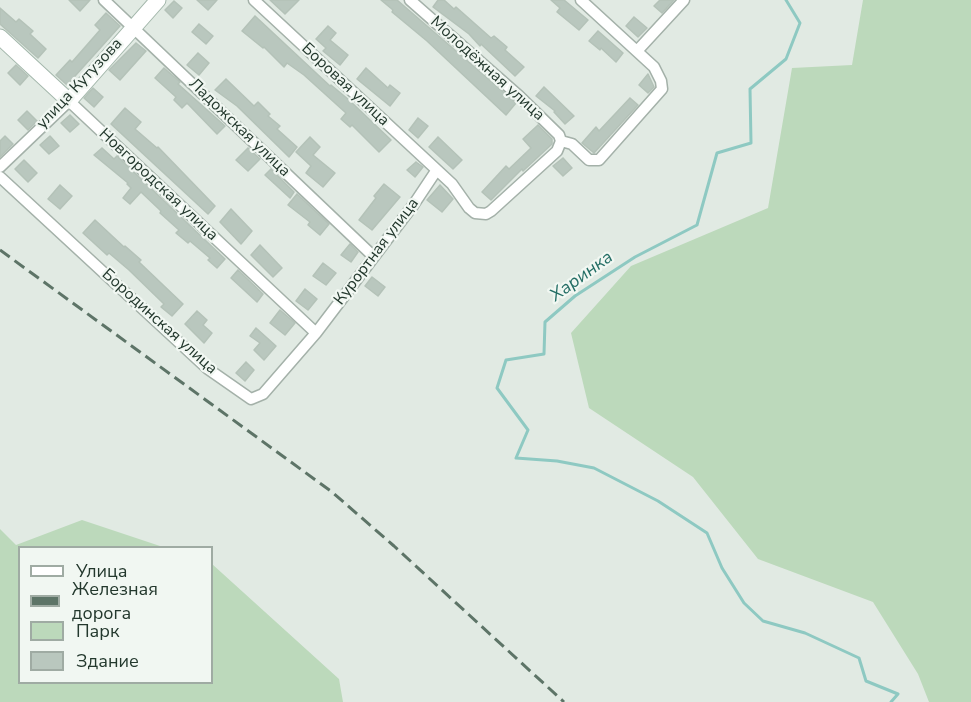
<!DOCTYPE html>
<html>
<head>
<meta charset="utf-8">
<style>
	body { margin:0 }
	#map { position:relative; width:971px; height:702px; overflow:hidden; background:#e1eae3; font-family:"Nunito Sans",sans-serif }
	canvas { display:block }
	.legend { position:absolute; left:18px; top:546px; width:195px; height:138px; box-sizing:border-box; background:#f1f7f2; border:2px solid #9faba3; margin:0; padding:8px 10px; list-style:none; font-size:18px; color:#23382d }
	.legend li { display:flex; align-items:center; gap:12px; height:30px }
	.legend b { width:30px; border:2px solid #9faba3 }
</style>
</head>
<body>
<div id="map">
<canvas width="971" height="702"></canvas>
<ul class="legend">
<li><b style="height:8px;background:#fff"></b>Улица</li>
<li><b style="height:8px;background:#5d7467"></b>Железная дорога</li>
<li><b style="height:16px;background:#bcd9bb"></b>Парк</li>
<li><b style="height:16px;background:#b9c7be"></b>Здание</li>
</ul>
</div>
<script>
const context = document.querySelector('canvas').getContext('2d');
context.lineJoin = 'round';
function fill(path, color) { context.fillStyle = color; context.fill(path, 'evenodd'); }
const poly = rows => new Path2D(rows.map(r => 'M' + r).join(''));
function trace(path, color, width, dash) { context.strokeStyle = color; context.lineWidth = width; context.lineCap = dash ? 'butt' : 'round'; context.setLineDash(dash || []); context.stroke(path); }
function drawText(font, color, halo, rows, align = 'center') {
  context.font = font + ' "Nunito Sans",sans-serif'; context.lineWidth = 4.5; context.setLineDash([]); context.textBaseline = 'middle'; context.strokeStyle = halo; context.fillStyle = color; for (const [text, x, y, turn = 0] of rows) {
    context.save(); context.translate(x, y); context.rotate((+turn || 0) * Math.PI / 180); context.textAlign = isNaN(turn) ? turn : align; if (halo) context.strokeText(text, 0, 0); context.fillText(text, 0, 0); context.restore();
  }
}
const green = poly([
	[863,0,971,0,971,702,929,702,918,674,873,602,758,559,693,477,589,408,571,333,631,266,768,208,792,68,852,65],
	[82,520,163,547,20,548,20,682,212,682,212,564,339,679,343,702,0,702,0,529,16,545]
]);
const stream = poly([
	[786,0,800,23,786,59,750,89,751,143,717,153,697,225,635,257,575,296,545,322,544,354,506,360,497,388,528,430,516,458,557,461,594,468,658,501,707,533,722,568,744,603,763,621,805,633,859,658,866,681,898,694,891,702]
]);
const building = poly([
	[69,0,90,0,80,11,69,0],
	[197,0,217,0,208,10,197,0],
	[270,0,299,0,285,14,270,0],
	[381,0,397,0,516,103,506,115,427,41,392,12,393,10,381,0],
	[438,0,444,0,454,9,456,7,491,38,494,36,507,47,505,50,524,67,515,76,481,44,480,46,469,34,433,7,438,0],
	[551,0,564,0,588,20,579,30,557,12,560,8,551,0],
	[660,0,674,0,662,13,654,6,660,0],
	[174,1,182,8,173,18,165,10,174,1],
	[0,8,16,22,19,19,33,31,30,34,46,49,38,58,0,24,0,8],
	[106,13,120,26,67,85,56,75,70,60,72,62,100,30,95,25,106,13],
	[255,16,330,86,331,85,349,100,391,140,379,152,352,125,350,127,341,119,346,113,304,75,287,63,284,67,264,47,263,48,242,31,255,16],
	[634,17,647,28,638,37,626,26,634,17],
	[199,24,213,36,206,44,192,32,199,24],
	[328,26,336,33,330,40,348,55,340,65,323,51,326,48,316,39,328,26],
	[598,31,623,53,616,62,601,48,600,50,589,41,598,31],
	[136,43,146,51,120,80,109,70,136,43],
	[198,53,209,63,199,75,187,65,198,53],
	[16,65,28,76,20,85,8,73,16,65],
	[164,68,180,82,178,84,225,126,217,134,187,103,182,108,174,100,176,97,155,78,164,68],
	[366,68,388,88,390,85,400,93,390,106,357,79,366,68],
	[648,74,654,87,648,93,639,85,648,74],
	[226,79,254,106,258,102,270,114,268,116,280,126,277,129,297,147,289,157,237,106,215,90,226,79],
	[544,87,574,116,565,124,554,112,555,111,536,96,544,87],
	[93,88,103,97,94,107,84,98,93,88],
	[630,98,638,105,594,153,582,143,596,127,599,131,630,98],
	[125,108,141,122,135,129,157,148,158,147,215,206,208,214,111,124,125,108],
	[27,111,37,121,28,130,18,120,27,111],
	[70,115,79,124,70,132,61,123,70,115],
	[418,118,428,126,418,138,409,130,418,118],
	[538,125,552,139,552,144,523,171,522,169,491,200,482,192,506,166,509,169,531,148,523,139,538,125],
	[5,136,13,144,0,157,0,141,5,136],
	[50,136,59,146,49,154,40,145,50,136],
	[310,137,320,147,313,155,335,173,323,187,306,173,311,166,296,152,310,137],
	[438,137,462,160,453,169,429,147,438,137],
	[102,148,114,159,117,156,225,259,217,268,208,260,210,258,190,241,188,243,176,233,179,230,160,213,161,211,141,192,130,204,123,198,131,188,127,184,128,183,94,155,102,148],
	[248,148,260,159,248,171,236,160,248,148],
	[563,158,572,168,563,176,553,166,563,158],
	[24,160,37,173,28,182,15,169,24,160],
	[416,162,423,167,415,177,407,170,416,162],
	[271,169,294,192,290,198,265,175,271,169],
	[384,184,400,197,372,230,359,220,376,198,374,196,384,184],
	[60,185,72,196,60,209,48,199,60,185],
	[440,185,453,199,442,212,427,200,440,185],
	[297,194,329,224,320,235,308,225,310,222,288,205,297,194],
	[231,209,252,231,241,244,220,222,231,209],
	[95,220,124,247,125,246,141,260,139,262,183,304,172,316,161,307,164,304,129,270,109,253,107,255,83,233,95,220],
	[350,244,358,252,351,262,341,255,350,244],
	[260,245,282,268,273,277,251,255,260,245],
	[323,263,336,273,326,285,313,276,323,263],
	[238,270,263,294,257,302,231,278,238,270],
	[372,277,385,287,378,296,365,286,372,277],
	[305,289,317,299,308,310,296,301,305,289],
	[280,310,295,323,285,335,270,323,280,310],
	[197,311,207,320,203,325,212,333,204,343,185,324,197,311],
	[256,328,276,346,264,360,254,350,260,343,250,336,256,328],
	[246,362,254,370,245,381,236,373,246,362]
]);
const street = poly([
	[104,0,373,256],
	[254,0,452,184,469,208,475,213,486,214,491,211,557,151,561,141],
	[410,0,519,96,559,135,561,141],
	[637,51,684,0],
	[561,141,572,144,589,160,599,160,662,89,661,81,654,67,581,0],
	[0,167,69,101,316,333],
	[0,177,208,369,251,399,263,394,316,333,414,204,436,171]
]);
const secondary = poly([
	[0,37,69,101,158,0]
]);
const rail = poly([
	[0,250,332,492,394,546,564,702]
]);
const streetNames = [
	["Молодёжная улица",487,69,42],
	["улица Кутузова",80,84,-47],
	["Боровая улица",345,85,43],
	["Ладожская улица",239,128,44],
	["Новгородская улица",158,185,43],
	["Курортная улица",377,252,-53],
	["Бородинская улица",159,322,42]
];
const waterNames = [
	["Харинка",582,277,-36]
];
fill(green, '#bcd9bb');
trace(stream, '#8ec9c2', 3);
fill(building, '#b9c7be');
trace(building, '#b4c2b8', 1.5);
trace(street, '#a4b1a9', 13);
trace(secondary, '#a3b7ab', 17);
trace(street, '#fff', 10);
trace(secondary, '#fff', 15);
trace(rail, '#5d7467', 3, [12, 6]);
drawText('16px', '#23382d', '#f1f7f2', streetNames);
drawText('italic 18px', '#246e65', '#f1f7f2', waterNames);
</script>
</body>
</html>
